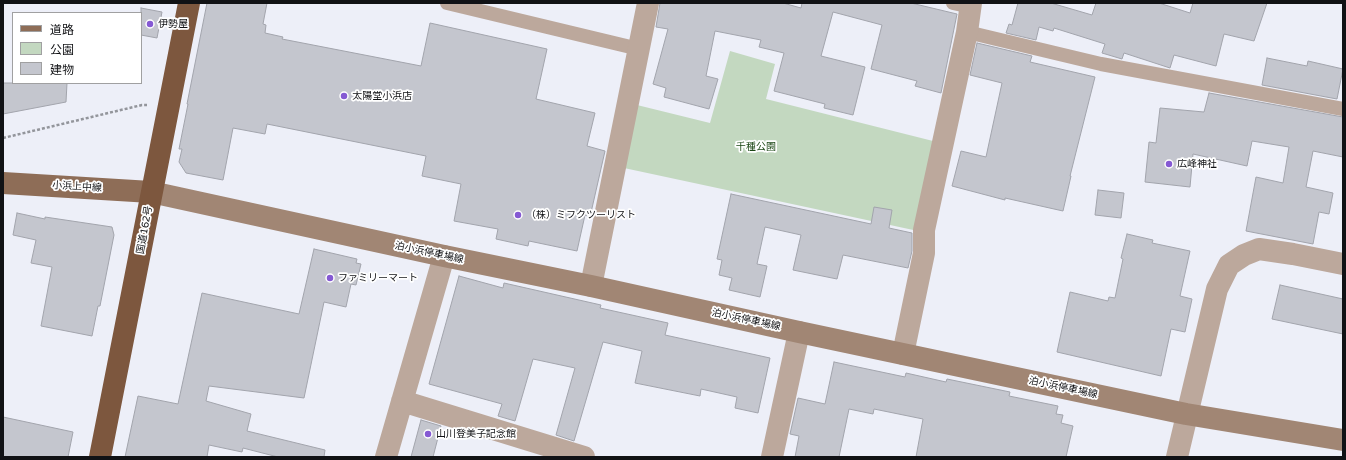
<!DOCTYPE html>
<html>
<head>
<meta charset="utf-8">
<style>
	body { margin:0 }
	#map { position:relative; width:1346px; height:460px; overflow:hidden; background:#edeff8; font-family:"Varela Round","Noto Sans JP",sans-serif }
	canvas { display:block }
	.frame { position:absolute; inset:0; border:4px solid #111215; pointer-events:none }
	.legend { position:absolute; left:12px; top:12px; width:130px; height:72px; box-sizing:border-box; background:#fff; border:1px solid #a0a0a1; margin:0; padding:5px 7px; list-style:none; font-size:12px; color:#111215 }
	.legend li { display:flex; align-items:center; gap:8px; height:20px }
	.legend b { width:20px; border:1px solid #a0a0a1 }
</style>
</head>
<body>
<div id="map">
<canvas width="1346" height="460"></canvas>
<div class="frame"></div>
<ul class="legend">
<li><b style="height:5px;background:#8e6d57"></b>道路</li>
<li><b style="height:11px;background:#c3d8c0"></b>公園</li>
<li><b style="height:11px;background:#c4c6ce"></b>建物</li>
</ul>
</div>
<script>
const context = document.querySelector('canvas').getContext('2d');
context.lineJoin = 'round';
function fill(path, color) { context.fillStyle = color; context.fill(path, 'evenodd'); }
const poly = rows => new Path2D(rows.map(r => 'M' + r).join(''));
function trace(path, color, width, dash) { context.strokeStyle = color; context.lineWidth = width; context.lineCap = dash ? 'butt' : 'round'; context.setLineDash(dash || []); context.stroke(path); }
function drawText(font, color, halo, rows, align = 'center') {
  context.font = font + ' "Varela Round","Noto Sans JP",sans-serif'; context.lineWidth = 3.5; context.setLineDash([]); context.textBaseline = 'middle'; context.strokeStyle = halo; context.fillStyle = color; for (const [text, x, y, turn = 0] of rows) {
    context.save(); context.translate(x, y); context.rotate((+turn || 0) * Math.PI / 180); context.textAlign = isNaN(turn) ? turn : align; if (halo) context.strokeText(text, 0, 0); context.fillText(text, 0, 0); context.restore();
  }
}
const green = poly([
	[730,51,775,64,766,99,937,142,918,231,624,168,637,105,710,123]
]);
const building = poly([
	[207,3,267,3,263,24,266,25,265,33,283,37,282,39,421,66,430,23,547,49,536,99,595,113,587,146,605,151,590,217,585,215,577,251,529,241,528,246,496,239,498,229,454,221,461,184,422,176,426,156,267,124,265,134,233,128,223,180,186,173,179,162,182,149,179,149,188,104,187,104,207,3],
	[660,3,783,3,801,8,802,3,911,3,957,14,941,93,915,86,917,81,871,69,882,25,833,12,821,56,865,67,853,115,824,108,825,104,774,91,784,53,759,47,761,40,715,31,706,76,718,79,709,109,664,97,666,88,653,84,668,29,656,27,660,3],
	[1018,3,1051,3,1092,15,1096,3,1159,3,1190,13,1193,3,1267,3,1254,41,1224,34,1216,66,1174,55,1170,68,1124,53,1122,59,1102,53,1105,44,1054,28,1053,31,1039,27,1036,40,1006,33,1009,24,1012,25,1018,3],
	[141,8,162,12,157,38,141,35,141,8],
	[977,43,1032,56,1030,62,1095,77,1070,176,1071,176,1063,211,1005,198,1005,200,952,186,961,151,986,157,1002,83,970,75,977,43],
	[1267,58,1307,66,1308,61,1343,69,1337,99,1262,85,1267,58],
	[3,83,67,83,66,102,3,114,3,83],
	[1209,93,1343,117,1343,157,1313,151,1306,187,1333,193,1329,214,1319,212,1313,244,1246,231,1256,177,1283,183,1289,147,1252,141,1247,166,1193,154,1190,187,1145,182,1149,142,1156,143,1160,108,1204,112,1209,93],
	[1098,190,1124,193,1121,218,1095,215,1098,190],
	[731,194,871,224,874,207,892,210,889,228,912,233,912,251,908,268,843,255,837,279,793,270,801,235,765,227,757,264,767,266,760,297,729,290,732,278,719,275,722,260,717,259,731,194],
	[17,213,45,219,45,217,112,227,114,235,100,306,98,306,92,336,41,326,52,267,31,263,36,240,13,235,17,213],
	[1127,234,1153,240,1152,243,1190,251,1180,296,1192,299,1185,332,1171,329,1161,376,1057,352,1070,292,1108,301,1109,297,1115,298,1123,259,1121,258,1127,234],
	[314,249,357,259,356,263,361,264,356,285,351,284,346,307,324,302,304,398,209,386,206,401,251,414,247,431,325,450,324,457,278,457,243,448,242,452,209,445,207,457,125,457,138,396,178,404,202,293,299,314,314,249],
	[459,276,503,288,504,283,601,305,600,308,668,323,665,335,770,358,758,413,735,408,737,397,701,389,700,396,635,383,642,351,603,342,574,441,556,435,575,368,533,359,515,421,498,416,502,404,429,384,459,276],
	[1280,285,1343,299,1343,334,1272,319,1280,285],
	[834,362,905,377,906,373,946,382,947,379,1010,392,1009,396,1058,406,1056,414,1063,415,1061,423,1073,426,1066,457,916,457,923,419,874,409,873,414,849,409,839,457,795,457,799,436,790,434,798,398,825,404,834,362],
	[3,417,73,432,68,457,3,457,3,417],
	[421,420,441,426,433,457,411,457,421,420]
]);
const path = poly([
	[3,138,142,105,147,105]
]);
const lane = poly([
	[447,3,639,49],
	[953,3,971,7],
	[967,32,1101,64,1343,109]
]);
const street = poly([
	[591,286,648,3],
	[903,354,924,253,924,230,967,32,971,3],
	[402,401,584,457],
	[386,457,444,256],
	[772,457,799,332],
	[1177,457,1217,289,1229,265,1244,255,1259,249,1293,254,1343,264]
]);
const secondary = poly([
	[151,192,444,256,591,286,799,332,1186,414,1343,440]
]);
const primary = poly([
	[3,183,151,192]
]);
const highway = poly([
	[100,457,189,3]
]);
const markers = [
	[150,24,4,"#8559d3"],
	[344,96,4,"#8559d3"],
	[1169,164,4,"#8559d3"],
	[518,215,4,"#8559d3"],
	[330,278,4,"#8559d3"],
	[428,434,4,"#8559d3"]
];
const poiNames = [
	["伊勢屋",158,24],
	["太陽堂小浜店",352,96],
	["広峰神社",1177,164],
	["（株）ミフクツーリスト",526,215],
	["ファミリーマート",338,278],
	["山川登美子記念館",436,434]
];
const parkNames = [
	["千種公園",756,147]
];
const streetNames = [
	["小浜上中線",77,187,3],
	["国道162号",145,230,-80],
	["泊小浜停車場線",429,253,12],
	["泊小浜停車場線",746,320,12],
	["泊小浜停車場線",1063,388,12]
];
fill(green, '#c3d8c0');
fill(building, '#c4c6ce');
trace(building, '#a2a4ac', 1);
trace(path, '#93959b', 2.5, [3, 2]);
trace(lane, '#bca89c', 14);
trace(street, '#bca89c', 22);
trace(secondary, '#a18674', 22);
trace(primary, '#8e6d57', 22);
trace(highway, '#7d573e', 22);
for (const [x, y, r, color] of markers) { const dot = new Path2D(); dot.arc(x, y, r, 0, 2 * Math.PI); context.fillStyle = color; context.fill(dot); trace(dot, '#fff', 1.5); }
drawText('10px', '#111215', '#fff', poiNames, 'left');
drawText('10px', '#1a4614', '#fff', parkNames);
drawText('10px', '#111215', '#fff', streetNames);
</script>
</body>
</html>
